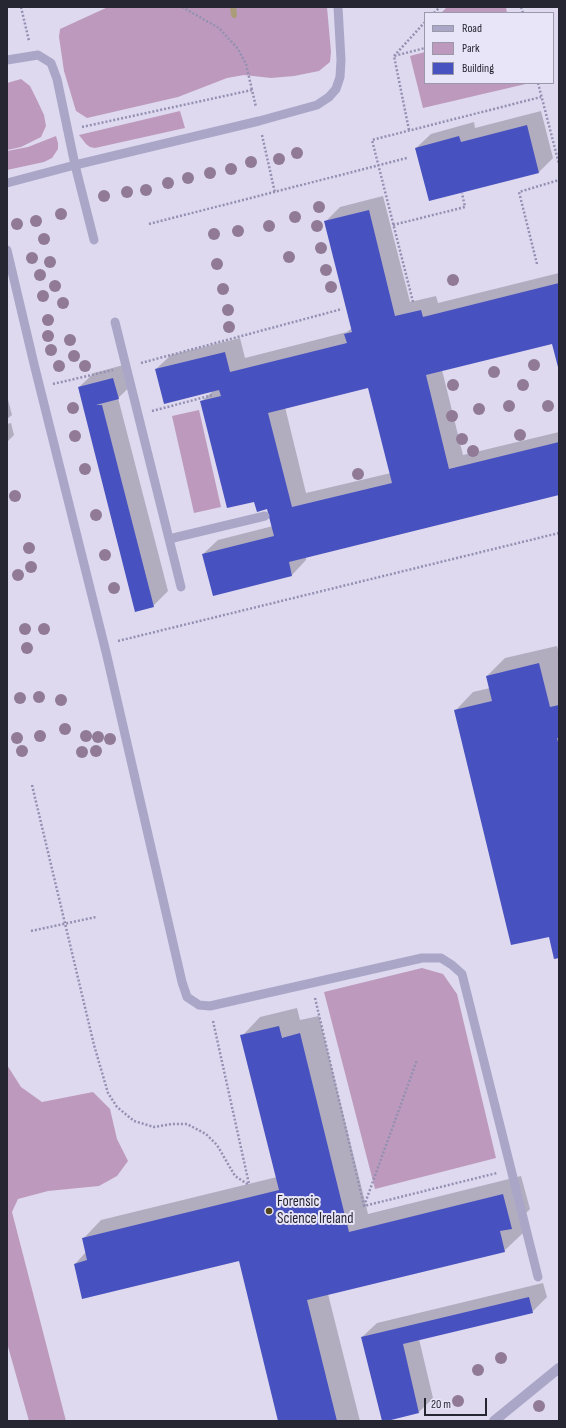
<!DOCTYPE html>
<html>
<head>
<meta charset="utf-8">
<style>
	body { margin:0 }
	#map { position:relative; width:566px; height:1428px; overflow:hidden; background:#ded9ef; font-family:"Sofia Sans Condensed",sans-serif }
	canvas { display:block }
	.frame { position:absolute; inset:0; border:8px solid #262633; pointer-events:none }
	.legend { position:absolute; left:424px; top:12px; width:130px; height:72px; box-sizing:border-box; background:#e9e5f8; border:1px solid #9b99a9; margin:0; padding:5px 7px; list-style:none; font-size:12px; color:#262633 }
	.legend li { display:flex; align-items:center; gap:8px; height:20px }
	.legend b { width:20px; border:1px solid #9b99a9 }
	.scale { position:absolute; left:424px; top:1398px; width:63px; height:18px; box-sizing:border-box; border:2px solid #262633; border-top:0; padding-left:5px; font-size:12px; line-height:14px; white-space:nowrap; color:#262633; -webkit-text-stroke:3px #e9e5f8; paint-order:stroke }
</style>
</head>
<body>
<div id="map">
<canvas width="566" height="1428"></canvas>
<div class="frame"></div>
<ul class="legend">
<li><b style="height:5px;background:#aaa6c7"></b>Road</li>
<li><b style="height:11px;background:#bd9abd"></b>Park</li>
<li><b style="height:11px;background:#4751bf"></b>Building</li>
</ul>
<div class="scale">20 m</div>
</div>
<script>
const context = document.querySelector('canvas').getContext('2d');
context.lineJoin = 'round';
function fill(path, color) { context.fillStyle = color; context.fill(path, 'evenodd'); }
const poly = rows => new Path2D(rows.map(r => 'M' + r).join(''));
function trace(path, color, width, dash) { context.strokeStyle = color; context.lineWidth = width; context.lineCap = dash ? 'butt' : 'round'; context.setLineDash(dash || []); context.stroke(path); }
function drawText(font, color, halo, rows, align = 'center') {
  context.font = font + ' "Sofia Sans Condensed",sans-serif'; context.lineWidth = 4; context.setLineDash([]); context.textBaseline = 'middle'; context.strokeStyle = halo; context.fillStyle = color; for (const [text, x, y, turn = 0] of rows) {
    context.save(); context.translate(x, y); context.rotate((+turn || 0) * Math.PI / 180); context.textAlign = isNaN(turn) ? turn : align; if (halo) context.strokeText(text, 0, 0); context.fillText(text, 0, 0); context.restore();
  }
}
const green = poly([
	[108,7,327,7,331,52,330,62,319,71,294,76,271,78,244,75,227,78,178,97,87,118,76,111,64,71,59,37,60,29],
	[447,7,506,7,507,13,441,13],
	[425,52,425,83,530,83,423,108,410,56],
	[21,79,30,86,36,98,44,115,46,126,41,137,21,147,7,150,7,83],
	[180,111,185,128,95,148,90,147,86,144,79,135],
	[56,136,58,143,58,149,52,158,44,162,7,170,7,151,28,147],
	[199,410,221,507,194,513,172,416],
	[422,968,443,974,457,994,496,1158,375,1189,324,992],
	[7,1065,21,1087,42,1102,93,1092,110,1109,117,1139,128,1161,117,1176,99,1186,48,1191,18,1199,12,1212,66,1421,29,1421,7,1343]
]);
const shadow = poly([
	[541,111,553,158,539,172,416,148,431,134,474,122,475,128],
	[383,196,410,302,436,296,438,303,559,273,559,369,553,343,442,370,463,455,559,432,559,494,306,557,306,560,292,575,213,594,203,554,218,540,273,526,268,507,255,501,201,402,213,391,156,369,171,355,240,338,245,358,347,332,352,328,325,222,340,207],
	[369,387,391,473,306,493,285,407],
	[127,364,133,384,118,398,168,591,153,606,79,387,94,373],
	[7,396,12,415,7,419],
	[11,423,14,435,7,442,7,424],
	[557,646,559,653,559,957,455,711,473,692,490,688,487,676,505,658],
	[297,1008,300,1020,319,1016,368,1214,521,1176,530,1209,520,1219,523,1233,504,1251,328,1294,360,1421,279,1421,240,1259,75,1264,86,1252,83,1239,101,1220,277,1177,242,1036,260,1017],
	[543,1283,547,1297,532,1312,419,1339,433,1398,419,1412,362,1337,377,1323]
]);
const stream = poly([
	[233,7,234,15]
]);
const building = poly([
	[527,125,539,173,429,201,415,148,459,136,461,142],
	[369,210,395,316,421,310,423,317,559,283,559,371,552,344,426,375,449,469,559,442,559,495,289,562,292,576,213,596,202,554,274,536,267,509,257,512,254,502,227,508,200,401,221,396,219,390,164,404,155,369,225,352,230,372,347,343,344,334,352,332,324,221],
	[368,388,392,483,292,507,268,413],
	[113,378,119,399,96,405,102,405,154,607,135,612,78,387],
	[539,663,550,707,559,705,559,738,557,738,559,746,559,958,554,959,549,937,511,945,454,710,492,701,486,676],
	[279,1026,282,1038,300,1033,349,1232,503,1194,512,1229,500,1231,505,1252,307,1300,337,1421,278,1421,239,1261,82,1299,74,1264,87,1260,82,1238,279,1190,240,1035],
	[529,1297,533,1313,403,1344,419,1413,387,1421,382,1421,361,1337]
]);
const path = poly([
	[21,7,29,41],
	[182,7,219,28,238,49,246,64,252,90],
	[521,7,523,13],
	[434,13,440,7],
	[394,56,425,22],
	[538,83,559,164],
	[82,127,252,90,256,107],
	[409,130,394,56,425,48],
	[262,135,275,193],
	[149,224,407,158],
	[393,225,465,207,462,193],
	[537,264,519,192,559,180],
	[413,302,372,140,541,97],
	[141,363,342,309],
	[53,384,113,370],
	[152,411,213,395],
	[118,641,559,533],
	[32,785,94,1045,108,1093,117,1107,134,1121,154,1127,172,1124,187,1124,206,1134,217,1145,235,1176,249,1185],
	[31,931,96,917],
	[315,998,364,1206,497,1173],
	[213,1021,249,1184],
	[364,1206,417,1060]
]);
const lane = poly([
	[7,60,38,55,51,63,57,79,75,165,94,240],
	[7,183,75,165,259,121,317,105,329,97,336,89,340,77,341,60,338,7],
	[7,250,34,364,106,652,182,982,187,997,199,1005,210,1006,422,958,441,958,452,965,462,974,538,1277],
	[115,322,181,587],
	[169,539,265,516]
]);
const street = poly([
	[494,1421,559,1368]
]);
const trees = [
	[297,153],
	[279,159],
	[251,162],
	[231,169],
	[210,173],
	[188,178],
	[168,183],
	[146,190],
	[127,192],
	[104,196],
	[319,207],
	[61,214],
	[295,217],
	[36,221],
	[17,224],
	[269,226],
	[317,226],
	[238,231],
	[214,234],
	[44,239],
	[321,248],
	[289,257],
	[32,258],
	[50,262],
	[217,264],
	[326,270],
	[40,275],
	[453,280],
	[55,286],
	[331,287],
	[223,289],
	[43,296],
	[63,303],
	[228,310],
	[48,320],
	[229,327],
	[48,336],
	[70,340],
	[51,350],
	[74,356],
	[534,365],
	[59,366],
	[85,366],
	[494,372],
	[453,385],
	[523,385],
	[509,406],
	[548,406],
	[73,408],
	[479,409],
	[452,416],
	[520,435],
	[75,436],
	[462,439],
	[473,451],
	[85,469],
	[358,474],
	[15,496],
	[96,515],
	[29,548],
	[105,555],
	[31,567],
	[18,575],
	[114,588],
	[25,629],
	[44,629],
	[27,648],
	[39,697],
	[20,698],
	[61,700],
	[65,729],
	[40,736],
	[86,736],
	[98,737],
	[17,738],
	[110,739],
	[22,751],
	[96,751],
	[82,752],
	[501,1358],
	[478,1370],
	[458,1401],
	[539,1406]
];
const markers = [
	[269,1211,4,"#52451e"]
];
const poiNames = [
	["Forensic",277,1202],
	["Science Ireland",277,1219]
];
fill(green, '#bd9abd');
fill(shadow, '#0003');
trace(stream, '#ab9d7a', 6);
fill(building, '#4751bf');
trace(path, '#9490b2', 2.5, [2, 2]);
trace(lane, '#aaa6c7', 9);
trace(street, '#aaa6c7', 10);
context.fillStyle = '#907a96';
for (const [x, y] of trees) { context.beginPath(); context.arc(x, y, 6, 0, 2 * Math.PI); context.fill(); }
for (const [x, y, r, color] of markers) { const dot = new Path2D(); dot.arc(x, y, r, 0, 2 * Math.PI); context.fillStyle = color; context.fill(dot); trace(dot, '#e9e5f8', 1.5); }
drawText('15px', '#262633', '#e9e5f8', poiNames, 'left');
</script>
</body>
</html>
